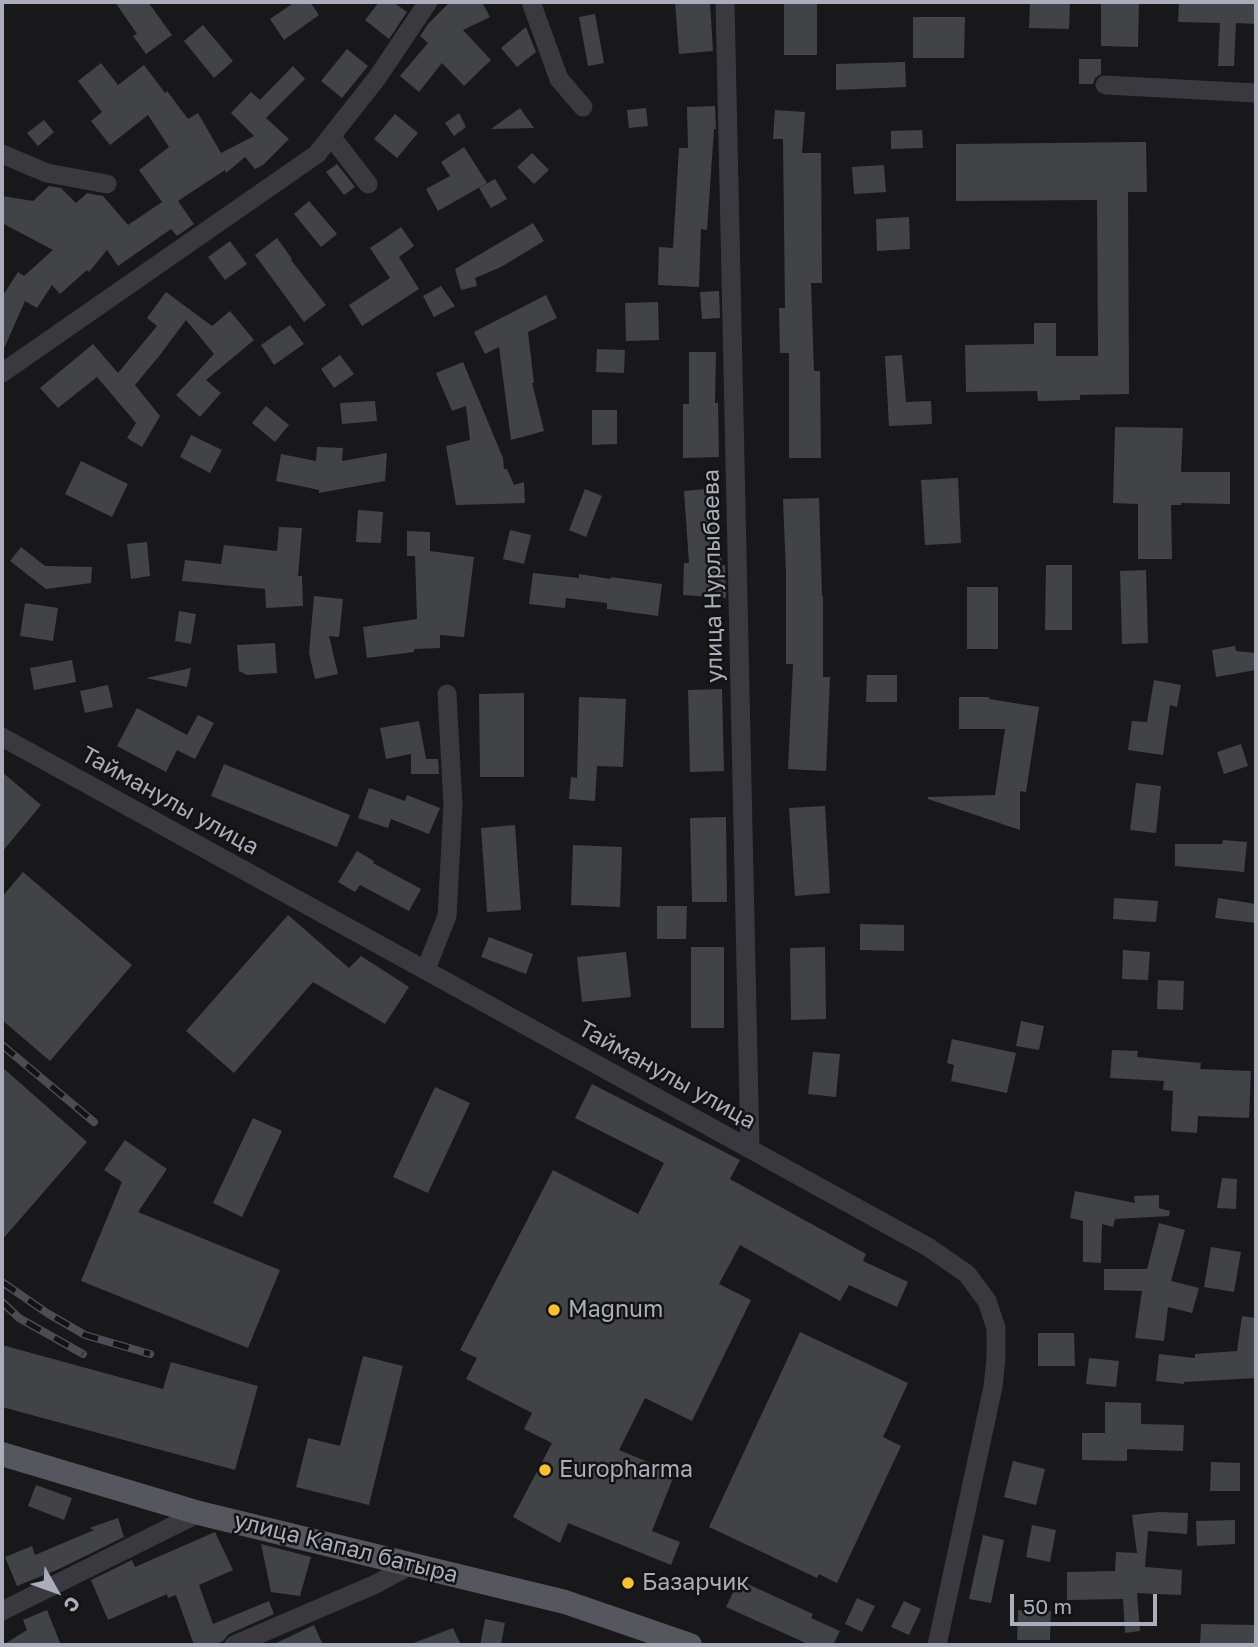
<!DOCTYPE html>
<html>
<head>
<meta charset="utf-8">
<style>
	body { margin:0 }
	#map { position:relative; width:1258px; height:1647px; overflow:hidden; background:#18181a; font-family:"Golos Text",sans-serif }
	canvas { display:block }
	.frame { position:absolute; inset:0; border:4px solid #aaaeba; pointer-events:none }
	.north { position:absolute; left:21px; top:1556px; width:70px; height:70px; -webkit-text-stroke:5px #131315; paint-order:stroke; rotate:130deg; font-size:19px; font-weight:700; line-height:28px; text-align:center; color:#aaaeba }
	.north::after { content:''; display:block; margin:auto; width:24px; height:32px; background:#aaaeba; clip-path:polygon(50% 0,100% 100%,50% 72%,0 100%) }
	.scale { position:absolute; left:1010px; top:1594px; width:147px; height:32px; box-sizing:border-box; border:4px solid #aaaeba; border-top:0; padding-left:9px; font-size:21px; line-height:24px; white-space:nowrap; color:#aaaeba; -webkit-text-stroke:5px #131315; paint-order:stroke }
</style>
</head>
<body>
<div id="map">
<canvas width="1258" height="1647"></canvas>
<div class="frame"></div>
<div class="north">С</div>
<div class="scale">50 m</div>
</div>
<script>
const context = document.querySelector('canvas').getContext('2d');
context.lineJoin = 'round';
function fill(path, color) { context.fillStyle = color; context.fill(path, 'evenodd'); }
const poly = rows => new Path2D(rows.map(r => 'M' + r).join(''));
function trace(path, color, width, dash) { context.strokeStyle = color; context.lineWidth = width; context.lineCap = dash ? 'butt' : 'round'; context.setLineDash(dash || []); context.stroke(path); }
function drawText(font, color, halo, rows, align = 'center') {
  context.font = font + ' "Golos Text",sans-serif'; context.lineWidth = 5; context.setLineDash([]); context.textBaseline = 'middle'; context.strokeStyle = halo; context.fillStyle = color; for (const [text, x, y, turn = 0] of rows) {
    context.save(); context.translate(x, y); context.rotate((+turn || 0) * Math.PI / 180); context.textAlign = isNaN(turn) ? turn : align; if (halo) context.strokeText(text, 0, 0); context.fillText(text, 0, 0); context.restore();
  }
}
const building = poly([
	[115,2,148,2,172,35,146,54,133,36,137,34],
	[295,2,310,2,319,15,284,40,270,19],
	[379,2,393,2,407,12,389,39,365,20],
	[450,2,482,2,490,17,463,30,491,60,464,86,442,63,419,92,400,76,428,43,420,36,428,24],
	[675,2,710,2,713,51,679,54],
	[784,2,817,2,817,55,784,55],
	[1030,2,1070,2,1069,29,1029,28],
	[1101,2,1139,2,1138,47,1101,46],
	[1179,2,1256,2,1256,24,1236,23,1234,66,1218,66,1220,23,1178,22],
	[595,14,604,63,588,66,579,17],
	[913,17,965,17,964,58,913,58],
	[203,25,233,61,214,78,184,41],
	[526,27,536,52,517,67,501,48],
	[347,49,368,66,342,98,321,81],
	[1079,59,1101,59,1101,74,1095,78,1093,84,1079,84],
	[905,62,906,87,836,90,836,64],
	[101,63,118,85,144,65,165,93,167,91,188,119,198,113,221,153,254,136,231,113,251,92,260,100,293,66,305,79,266,118,289,139,263,165,255,169,245,157,226,173,225,170,178,201,194,224,177,236,171,229,118,266,107,250,89,272,87,270,60,294,52,285,37,308,25,301,2,353,2,297,18,272,24,276,53,250,2,223,2,196,33,201,49,186,61,188,76,203,87,193,103,196,128,225,162,202,139,170,169,147,148,115,110,145,91,121,102,112,78,81],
	[715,106,716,129,714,129,707,230,701,229,699,287,658,285,659,247,673,248,679,148,688,148,687,107],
	[520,108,534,128,491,129],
	[646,108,648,126,629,128,627,110],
	[775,110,805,112,802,153,821,153,822,283,811,283,814,371,820,371,821,458,789,458,789,353,780,353,779,308,785,308,783,139,773,139],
	[459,113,466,127,454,136,445,123],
	[395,114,418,133,397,158,374,139],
	[44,120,54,132,38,146,27,133],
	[922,130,923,148,891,149,891,131],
	[1146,142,1147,192,1128,192,1129,394,1080,395,1080,400,1038,401,1037,391,966,392,965,345,1034,344,1034,323,1056,323,1056,356,1098,356,1097,200,956,201,956,144],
	[464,147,487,183,438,211,426,189,450,176,441,162],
	[532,153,549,170,534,184,517,167],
	[337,164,355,187,344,195,326,172],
	[884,165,886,192,854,194,852,167],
	[495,179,507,199,491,208,479,188],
	[309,201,337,234,321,247,294,214],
	[909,217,910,249,877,251,876,219],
	[533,223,544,241,501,267,475,278,477,286,461,290,455,269],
	[401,227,414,246,399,257,419,289,362,326,349,305,390,278,370,248],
	[277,238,292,259,291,260,326,305,304,322,255,255],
	[230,241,247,264,225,280,208,257],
	[441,286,455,306,434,317,423,296],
	[719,291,720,318,702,319,700,292],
	[166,292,212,326,230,311,254,340,206,380,221,393,200,417,176,395,214,354,186,320,160,355,135,385,160,416,142,447,127,438,136,423,97,377,58,408,40,388,93,344,118,373,157,326,147,318],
	[546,295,557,318,528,332,534,383,532,383,544,431,511,440,499,347,485,354,474,332],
	[658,302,659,340,626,341,625,303],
	[290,325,304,344,274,365,261,345],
	[597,349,625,350,624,373,596,372],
	[689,352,716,352,715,403,718,403,719,457,683,458,683,404,689,404],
	[340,355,354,374,334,388,321,369],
	[902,355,906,402,931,401,932,424,889,426,885,356],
	[463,362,503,458,504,469,507,469,514,485,524,482,525,503,456,505,446,446,470,440,466,406,452,411,436,373],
	[375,401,377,421,342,424,340,403],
	[266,406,289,425,275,442,252,423],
	[592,410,617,410,617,444,592,445],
	[1115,427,1183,428,1181,472,1230,472,1230,504,1181,503,1181,505,1171,505,1172,559,1138,559,1138,504,1113,503],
	[191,435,222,450,210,473,180,457],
	[317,447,343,448,342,461,387,453,385,481,319,493,319,490,276,481,281,454,316,461],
	[81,461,128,484,112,517,65,494],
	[958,478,961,543,925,545,921,480],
	[717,488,722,565,725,565,726,598,683,595,684,563,689,563,684,491],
	[585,489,602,496,586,537,569,530],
	[819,498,822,596,823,596,823,677,830,677,826,771,788,769,793,664,786,664,786,573,783,499],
	[358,510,383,512,381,543,356,542],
	[279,527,302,528,298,576,302,576,303,606,266,608,265,589,182,581,185,560,221,564,224,545,277,551],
	[510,530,531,535,524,564,503,559],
	[407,531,430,532,430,551,474,557,464,637,440,635,440,648,414,649,414,652,367,658,363,627,417,619,415,556,407,556],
	[147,542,150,576,131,579,127,544],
	[21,547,45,566,92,567,91,583,46,589,10,561],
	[1046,565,1072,565,1072,630,1045,630],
	[1146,570,1148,643,1122,644,1120,571],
	[533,573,579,578,579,574,611,579,611,577,662,584,658,616,607,609,607,603,566,598,565,608,529,604],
	[967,587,998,587,998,649,967,649],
	[314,596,343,599,339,637,329,636,338,674,315,679,309,653],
	[25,603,58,608,53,641,20,636],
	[179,611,196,614,191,644,175,641],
	[275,643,277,673,247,675,239,671,237,645],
	[1235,646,1236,651,1256,653,1256,670,1216,677,1212,650],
	[72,660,76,682,34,690,30,668],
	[191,668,187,687,146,678],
	[867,675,897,675,897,702,866,702],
	[1154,680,1181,685,1177,707,1170,705,1163,755,1128,750,1132,721,1147,722],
	[108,685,113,707,85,713,80,691],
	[722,689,724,771,690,772,688,690],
	[524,693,524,777,480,777,479,694],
	[579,697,626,699,623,767,597,766,595,801,569,799,571,777,577,778],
	[959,697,989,697,989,699,1039,707,1026,792,1020,791,1020,830,928,799,928,797,995,795,1005,729,959,729],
	[137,708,187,735,198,715,214,723,195,759,177,750,166,772,117,746],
	[419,721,426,759,438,759,439,774,411,774,411,754,386,759,380,728],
	[1241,744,1248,766,1224,774,1217,752],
	[224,764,350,815,337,847,211,796],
	[2,772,41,805,2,852],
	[1136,783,1161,786,1156,833,1130,830],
	[369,788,405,801,407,795,440,808,429,834,391,819,388,828,358,818],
	[825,806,830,893,795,896,789,808],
	[726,817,727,902,692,902,690,818],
	[515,825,521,910,487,912,481,828],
	[1223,840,1247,842,1244,872,1175,866,1175,844,1222,844],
	[573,845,622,847,620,907,571,905],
	[357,851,374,861,373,863,421,889,409,911,360,885,355,892,338,882],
	[23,872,132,965,50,1061,2,1020,2,897],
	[1114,898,1158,901,1156,922,1113,919],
	[1218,898,1256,904,1256,923,1215,918],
	[657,906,687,906,686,939,657,939],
	[288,915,349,968,361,956,409,987,385,1024,313,982,234,1073,186,1031],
	[860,924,904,925,904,951,860,950],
	[489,937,533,954,526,974,481,957],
	[691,947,724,947,724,1028,691,1028],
	[825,947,826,1019,791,1020,790,948],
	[1123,950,1150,952,1148,980,1122,979],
	[626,952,631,997,582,1002,577,957],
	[1158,980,1184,981,1183,1010,1157,1009],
	[1021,1021,1044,1026,1039,1050,1016,1046],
	[952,1039,1016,1053,1007,1093,951,1081,954,1065,947,1063],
	[1112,1050,1138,1051,1137,1057,1201,1063,1200,1069,1251,1071,1249,1118,1198,1116,1197,1133,1171,1131,1173,1091,1163,1090,1164,1081,1110,1078],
	[813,1052,840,1054,836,1097,808,1094],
	[2,1067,87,1142,2,1240],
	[592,1084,740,1160,730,1179,866,1254,863,1261,908,1282,897,1307,849,1285,840,1301,740,1245,719,1284,751,1300,692,1421,645,1398,619,1450,675,1473,652,1531,680,1542,671,1565,568,1523,560,1543,513,1517,552,1443,524,1429,532,1413,466,1379,477,1358,460,1350,553,1170,638,1214,664,1163,575,1118],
	[435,1087,470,1103,428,1193,393,1177],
	[253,1118,282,1131,242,1217,213,1203],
	[125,1140,167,1169,138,1212,280,1270,248,1348,81,1281,122,1182,104,1170],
	[1222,1178,1237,1179,1236,1209,1217,1208],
	[1075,1191,1135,1203,1134,1196,1159,1195,1159,1208,1170,1211,1169,1216,1115,1219,1113,1227,1102,1224,1101,1263,1083,1262,1083,1221,1070,1218],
	[1159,1223,1185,1230,1171,1281,1199,1288,1192,1313,1168,1307,1164,1341,1135,1338,1142,1291,1104,1290,1104,1269,1147,1269],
	[1211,1247,1241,1252,1234,1292,1204,1287],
	[1242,1316,1256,1318,1256,1378,1184,1382,1184,1384,1156,1381,1159,1354,1195,1358,1195,1354,1237,1351],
	[800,1332,908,1383,883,1437,901,1446,837,1583,819,1574,817,1578,709,1527],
	[1038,1333,1074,1333,1075,1366,1038,1366],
	[2,1345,163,1389,171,1362,258,1386,235,1470,2,1407],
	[363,1356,403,1366,369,1505,296,1487,308,1438,340,1446],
	[1089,1358,1119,1361,1116,1387,1086,1384],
	[1105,1402,1141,1403,1141,1424,1184,1425,1183,1451,1127,1449,1127,1461,1082,1460,1082,1433,1105,1433],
	[1013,1461,1045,1469,1036,1505,1004,1497],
	[1211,1462,1240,1463,1240,1491,1210,1491],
	[36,1485,72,1498,64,1520,28,1506],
	[1159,1512,1188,1513,1187,1534,1148,1531,1145,1567,1182,1570,1181,1595,1137,1593,1140,1631,1125,1633,1123,1599,1067,1600,1067,1572,1115,1571,1116,1552,1137,1553,1132,1515],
	[118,1518,124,1537,59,1569,17,1586,5,1557,32,1546,35,1555,94,1530,89,1528],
	[1235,1520,1235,1544,1197,1546,1196,1521],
	[1032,1525,1056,1530,1050,1562,1026,1557],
	[215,1532,233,1570,199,1585,213,1624,269,1601,274,1614,229,1634,223,1641,213,1645,194,1645,176,1595,168,1598,167,1594,108,1620,91,1580,132,1560,135,1567],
	[983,1535,1004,1540,991,1603,969,1599],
	[261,1544,311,1557,300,1596,271,1592],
	[739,1580,813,1614,811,1618,840,1631,833,1645,810,1645,726,1607],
	[857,1598,875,1606,862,1632,845,1624],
	[904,1601,921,1609,909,1635,891,1627],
	[47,1610,61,1645,3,1645,27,1630,23,1620],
	[1018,1610,1051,1611,1050,1640,1017,1640],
	[485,1619,505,1623,501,1645,480,1645],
	[1201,1624,1256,1625,1256,1645,1200,1645],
	[314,1625,323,1645,272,1645],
	[453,1628,461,1645,411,1645,411,1644]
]);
const minor = poly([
	[531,2,559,79,583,107],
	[725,2,750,1149],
	[1105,85,1256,93],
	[331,136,368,184],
	[2,154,47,173,107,184],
	[2,373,317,154,377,78,428,2],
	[2,737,928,1247,967,1274,987,1301,996,1328,996,1358,993,1387,937,1645],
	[426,969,447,916,453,805,447,694],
	[2,1611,199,1513],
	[234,1645,376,1584,413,1564]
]);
const major = poly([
	[2,1454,199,1513,565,1602,690,1645]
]);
const rail = poly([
	[2,1045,94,1122],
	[2,1282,47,1313,85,1335,150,1354],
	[2,1302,19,1318,83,1354]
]);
const markers = [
	[554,1310,7,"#f8c132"],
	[545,1470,7,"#f8c132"],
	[628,1583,7,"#f8c132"]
];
const streetNames = [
	["улица Нурлыбаева",713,576,-91],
	["Тайманулы улица",170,801,29],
	["Тайманулы улица",667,1075,29],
	["улица Капал батыра",346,1548,14]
];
const poiNames = [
	["Magnum",568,1310],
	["Europharma",559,1470],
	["Базарчик",642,1583]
];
fill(building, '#424347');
trace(minor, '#39393f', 19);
trace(major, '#55565e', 24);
trace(rail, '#4c4d54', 8);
trace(rail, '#131315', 5, [16]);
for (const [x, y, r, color] of markers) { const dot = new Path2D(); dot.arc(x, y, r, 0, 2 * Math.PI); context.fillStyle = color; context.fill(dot); trace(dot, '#131315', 2.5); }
drawText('23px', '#aaaeba', '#131315', streetNames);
drawText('23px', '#aaaeba', '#131315', poiNames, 'left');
</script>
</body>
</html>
